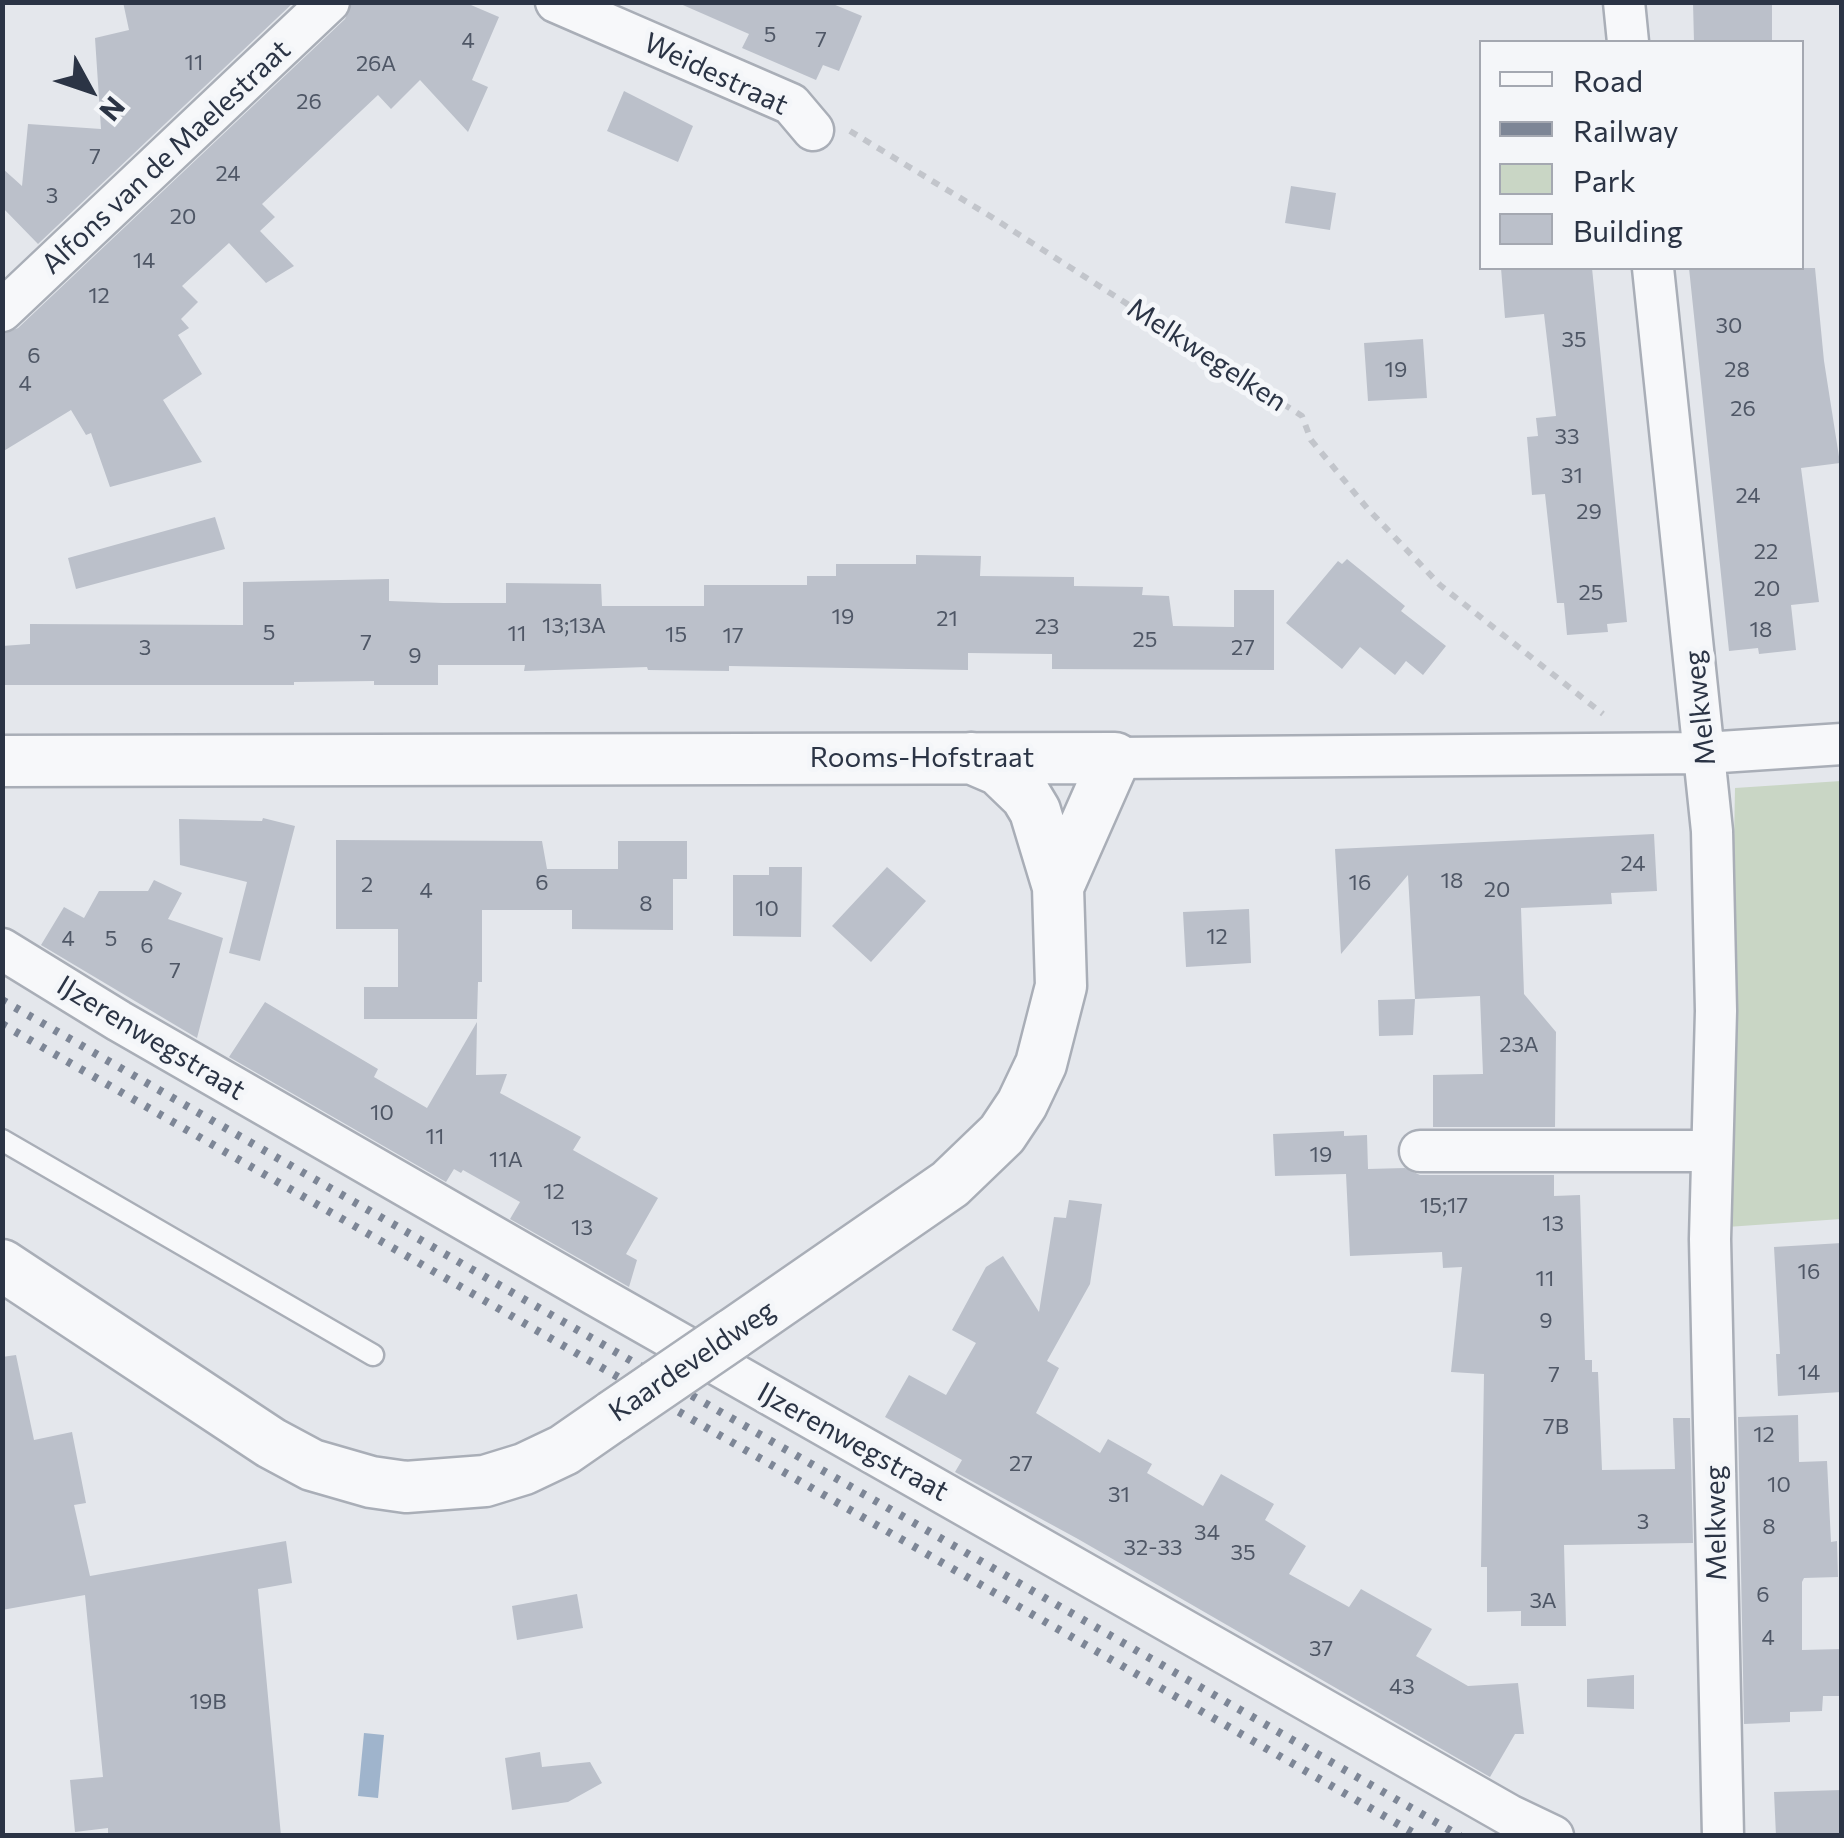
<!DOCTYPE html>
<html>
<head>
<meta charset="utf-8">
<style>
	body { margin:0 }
	#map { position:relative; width:1844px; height:1838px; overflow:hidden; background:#e4e7ec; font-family:Commissioner,sans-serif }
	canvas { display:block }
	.frame { position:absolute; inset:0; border:5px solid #2b3445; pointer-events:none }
	.legend { position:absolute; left:1479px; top:40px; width:325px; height:230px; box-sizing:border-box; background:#f4f6f9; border:2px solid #a4a8b1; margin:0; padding:12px 18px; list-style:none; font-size:30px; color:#2b3445 }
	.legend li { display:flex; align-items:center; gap:20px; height:50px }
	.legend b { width:50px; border:2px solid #a4a8b1 }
	.north { position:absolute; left:40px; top:40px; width:100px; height:100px; -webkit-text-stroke:8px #f4f6f9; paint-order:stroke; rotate:130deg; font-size:28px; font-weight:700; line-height:40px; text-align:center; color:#2b3445 }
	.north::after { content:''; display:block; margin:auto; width:35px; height:45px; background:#2b3445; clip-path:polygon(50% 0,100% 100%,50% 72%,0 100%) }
</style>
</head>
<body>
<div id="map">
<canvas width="1844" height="1838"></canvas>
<div class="frame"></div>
<ul class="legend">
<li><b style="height:12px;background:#f7f8fa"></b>Road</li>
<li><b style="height:12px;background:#7d8696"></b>Railway</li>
<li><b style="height:28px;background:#c9d6c5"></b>Park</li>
<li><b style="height:28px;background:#bbc0ca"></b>Building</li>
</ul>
<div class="north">N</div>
</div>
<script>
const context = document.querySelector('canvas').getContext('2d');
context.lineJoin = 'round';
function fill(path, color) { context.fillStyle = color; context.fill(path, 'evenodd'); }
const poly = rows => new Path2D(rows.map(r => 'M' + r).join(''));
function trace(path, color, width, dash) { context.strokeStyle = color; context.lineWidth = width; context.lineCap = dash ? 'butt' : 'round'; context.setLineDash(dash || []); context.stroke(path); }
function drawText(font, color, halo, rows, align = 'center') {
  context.font = font + ' Commissioner,sans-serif'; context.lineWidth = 10; context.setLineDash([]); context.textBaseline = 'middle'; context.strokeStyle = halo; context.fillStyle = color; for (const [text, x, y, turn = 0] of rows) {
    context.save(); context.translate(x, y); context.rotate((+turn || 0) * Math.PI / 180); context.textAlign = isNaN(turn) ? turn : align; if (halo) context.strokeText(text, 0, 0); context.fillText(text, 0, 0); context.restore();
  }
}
const green = poly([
	[1841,781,1841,1219,1727,1227,1735,788]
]);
const water = poly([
	[364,1733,384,1735,378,1798,358,1796]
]);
const building = poly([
	[123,2,294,2,38,244,2,207,2,168,22,186,28,124,101,129,95,38,129,30],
	[352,2,464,2,499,17,472,80,488,87,468,132,420,80,391,109,378,95,262,204,275,217,260,231,294,266,266,283,229,243,182,286,198,302,181,319,189,328,178,335,202,374,163,400,202,462,110,487,91,433,86,435,71,410,2,452,2,334,18,328,345,19],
	[676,2,828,2,862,16,839,71,823,65,816,80,742,48,749,34],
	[1693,2,1772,2,1772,42,1694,42],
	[624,91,693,126,678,162,607,131],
	[1291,186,1336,193,1330,230,1285,223],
	[1501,268,1592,268,1627,622,1607,624,1608,632,1567,635,1564,603,1557,603,1545,494,1532,495,1527,437,1538,436,1536,418,1556,416,1544,314,1505,318],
	[1689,268,1815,268,1824,361,1840,463,1801,468,1819,602,1791,605,1796,650,1759,654,1758,648,1729,651],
	[1423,339,1427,398,1368,401,1364,343],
	[215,517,225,549,76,589,68,558],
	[916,555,981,556,980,576,1074,577,1074,586,1143,587,1142,595,1169,596,1173,626,1234,627,1234,590,1274,590,1274,670,1052,669,1052,654,968,653,968,670,729,666,729,671,648,670,647,667,524,671,525,665,438,665,438,685,374,685,374,681,294,682,294,685,2,685,2,646,30,644,30,624,243,625,243,582,389,579,389,601,443,603,506,603,506,583,601,584,602,606,704,606,704,585,807,585,807,576,836,576,836,564,916,564],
	[1347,559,1405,606,1401,611,1446,646,1423,675,1406,661,1395,675,1360,647,1342,669,1286,623,1338,561,1342,564],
	[263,818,295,826,260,961,229,953,247,882,180,865,179,819,262,821],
	[1654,834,1657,891,1611,893,1612,904,1521,908,1524,994,1556,1032,1555,1127,1433,1127,1433,1075,1483,1074,1480,996,1415,999,1408,875,1341,954,1335,849],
	[336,840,542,841,547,869,618,869,618,841,687,841,687,879,673,879,673,930,572,929,572,910,482,910,482,982,478,982,477,1019,364,1019,364,987,398,987,398,929,336,929],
	[769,867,802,867,801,937,733,936,733,875,769,875],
	[887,867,926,901,871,962,832,926],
	[154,880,182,893,168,919,223,938,197,1038,41,945,64,907,84,918,99,891,148,891],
	[1249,909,1251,963,1186,967,1183,912],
	[1415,999,1413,1035,1379,1036,1378,1000],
	[265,1002,378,1069,374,1077,427,1108,477,1022,476,1075,507,1074,500,1093,581,1137,573,1150,658,1198,626,1254,637,1260,629,1287,510,1219,520,1202,463,1170,461,1173,454,1169,446,1182,229,1057],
	[1344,1131,1344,1136,1367,1135,1368,1169,1405,1168,1420,1175,1554,1175,1554,1196,1580,1195,1585,1360,1592,1360,1592,1372,1598,1372,1602,1470,1675,1469,1673,1418,1690,1418,1693,1543,1564,1545,1566,1626,1521,1626,1521,1611,1487,1612,1487,1567,1481,1567,1484,1374,1451,1372,1462,1267,1443,1268,1442,1252,1350,1256,1346,1174,1275,1176,1273,1134],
	[1069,1200,1102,1204,1090,1284,1047,1361,1059,1368,1036,1413,1100,1453,1108,1439,1152,1464,1147,1473,1203,1506,1221,1474,1274,1504,1265,1520,1306,1546,1289,1574,1349,1607,1361,1589,1432,1629,1416,1656,1468,1686,1518,1683,1524,1734,1515,1734,1490,1777,1078,1539,955,1472,962,1460,885,1417,909,1375,946,1395,976,1343,952,1330,986,1267,1003,1256,1039,1312,1054,1217,1066,1218],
	[1842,1243,1842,1392,1778,1396,1776,1354,1780,1354,1774,1247],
	[16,1355,34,1440,72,1432,86,1503,74,1505,90,1576,286,1541,292,1583,258,1589,281,1836,108,1836,108,1828,75,1832,70,1780,103,1777,85,1595,2,1610,2,1357],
	[1798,1415,1799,1462,1827,1461,1831,1542,1837,1541,1838,1577,1804,1578,1802,1582,1802,1650,1842,1649,1842,1696,1823,1696,1822,1711,1790,1712,1790,1722,1744,1724,1738,1417],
	[577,1594,583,1628,517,1640,512,1606],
	[1634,1675,1634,1709,1587,1707,1587,1679],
	[540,1752,542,1767,590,1762,602,1783,568,1802,512,1810,505,1758],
	[1842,1790,1842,1836,1776,1836,1774,1792]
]);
const path = poly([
	[850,131,990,216,1302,416,1311,440,1367,508,1440,585,1603,714]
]);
const service = poly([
	[2,1140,373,1355]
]);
const minor = poly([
	[556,2,791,104,813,130],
	[1624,2,1628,42],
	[1653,268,1712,831,1716,1011,1710,1239,1723,1836],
	[2,311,329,2],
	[1115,758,1705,753,1842,744],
	[2,949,119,1021,595,1295,1509,1815,1553,1836],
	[1420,1151,1712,1151]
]);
const tertiary = poly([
	[971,758,999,770,1026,796,1035,811,1058,887],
	[2,761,1115,758,1058,887,1061,986,1041,1064,1022,1104,1002,1134,950,1184,733,1334],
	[2,1265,271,1443,312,1465,371,1482,406,1487,485,1481,524,1469,564,1450,613,1416]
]);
const rail = poly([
	[2,1000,1460,1836],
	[2,1024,1419,1836]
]);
const tertiaryBridge = poly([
	[613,1416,733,1334]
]);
const numberNames = [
	["5",770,35],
	["7",821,40],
	["4",468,41],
	["11",194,63],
	["26A",376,64],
	["26",309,102],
	["7",95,157],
	["24",228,174],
	["3",52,196],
	["20",183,217],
	["14",144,261],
	["12",99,296],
	["30",1729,326],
	["35",1574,340],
	["6",34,356],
	["19",1396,370],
	["28",1737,370],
	["4",25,384],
	["26",1743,409],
	["33",1567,437],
	["31",1572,476],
	["24",1748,496],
	["29",1589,512],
	["22",1766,552],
	["20",1767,589],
	["25",1591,593],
	["19",843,617],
	["21",947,619],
	["13;13A",574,626],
	["23",1047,627],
	["18",1761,630],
	["5",269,633],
	["11",517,634],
	["15",676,635],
	["17",733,636],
	["25",1145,640],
	["7",366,643],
	["3",145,648],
	["27",1243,648],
	["9",415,656],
	["24",1633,864],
	["18",1452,881],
	["6",542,883],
	["16",1360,883],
	["2",367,885],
	["20",1497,890],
	["4",426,891],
	["8",646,904],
	["10",767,909],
	["12",1217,937],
	["4",68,939],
	["5",111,939],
	["6",147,946],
	["7",175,971],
	["23A",1519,1045],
	["10",382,1113],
	["11",435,1137],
	["19",1321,1155],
	["11A",506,1160],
	["12",554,1192],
	["15;17",1444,1206],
	["13",1553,1224],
	["13",582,1228],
	["16",1809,1272],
	["11",1545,1279],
	["9",1546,1321],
	["14",1809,1373],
	["7",1554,1375],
	["7B",1556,1427],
	["12",1764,1435],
	["27",1021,1464],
	["10",1779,1485],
	["31",1119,1495],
	["3",1643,1522],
	["8",1769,1527],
	["34",1207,1533],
	["32-33",1153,1548],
	["35",1243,1553],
	["6",1763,1595],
	["3A",1543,1601],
	["4",1768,1638],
	["37",1321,1649],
	["43",1402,1687],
	["19B",208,1702]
];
const streetNames = [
	["Weidestraat",716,74,25],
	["Alfons van de Maelestraat",166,157,-43],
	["Melkwegelken",1207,355,33],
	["Melkweg",1700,708,-96],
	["Rooms-Hofstraat",922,758],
	["IJzerenwegstraat",151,1038,31],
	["Kaardeveldweg",692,1361,-34],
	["IJzerenwegstraat",853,1442,29],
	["Melkweg",1716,1523,-91]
];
fill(green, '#c9d6c5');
fill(water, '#9fb4cc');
fill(building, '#bbc0ca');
trace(service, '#a9aeb7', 25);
trace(minor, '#a9aeb7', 45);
trace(tertiary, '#a9aeb7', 55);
trace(path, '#c2c5cb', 6, [8, 8]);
trace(service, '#f7f8fa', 20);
trace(minor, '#f7f8fa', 40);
trace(tertiary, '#f7f8fa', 50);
trace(rail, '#7d8696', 8, [5, 10]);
trace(tertiaryBridge, '#a9aeb7', 55, []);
trace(tertiaryBridge, '#f7f8fa', 50);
drawText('22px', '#4f5766', null, numberNames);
drawText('28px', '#2b3445', '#f4f6f9', streetNames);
</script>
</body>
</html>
